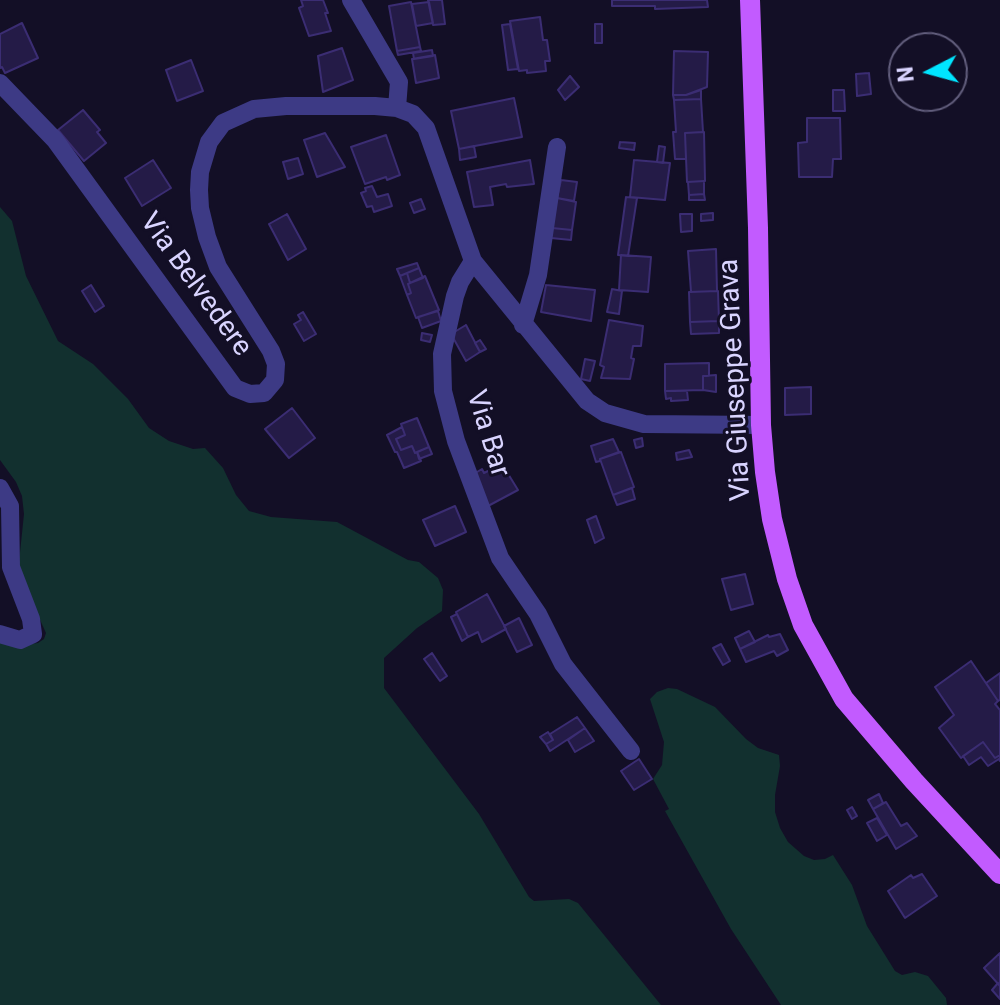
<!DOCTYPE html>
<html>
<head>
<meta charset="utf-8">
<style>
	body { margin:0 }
	#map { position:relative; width:1000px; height:1005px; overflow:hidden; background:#130f26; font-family:Roboto,sans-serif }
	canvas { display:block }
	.north { position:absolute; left:888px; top:32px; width:80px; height:80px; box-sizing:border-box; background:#130f26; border:2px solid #625e7d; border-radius:50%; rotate:264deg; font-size:22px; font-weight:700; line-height:32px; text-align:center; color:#d9d4ff }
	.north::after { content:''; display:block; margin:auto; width:28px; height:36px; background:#00e5ff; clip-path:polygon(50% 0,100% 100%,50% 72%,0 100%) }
</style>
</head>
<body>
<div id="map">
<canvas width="1000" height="1005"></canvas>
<div class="north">N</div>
</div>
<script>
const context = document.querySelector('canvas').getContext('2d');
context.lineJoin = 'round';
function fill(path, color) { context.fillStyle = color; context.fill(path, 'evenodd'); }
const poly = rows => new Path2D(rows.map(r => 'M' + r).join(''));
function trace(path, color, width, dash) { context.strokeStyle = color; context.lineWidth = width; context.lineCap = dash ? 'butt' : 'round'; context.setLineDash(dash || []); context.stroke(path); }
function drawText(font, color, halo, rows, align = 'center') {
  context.font = font + ' Roboto,sans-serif'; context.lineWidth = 6; context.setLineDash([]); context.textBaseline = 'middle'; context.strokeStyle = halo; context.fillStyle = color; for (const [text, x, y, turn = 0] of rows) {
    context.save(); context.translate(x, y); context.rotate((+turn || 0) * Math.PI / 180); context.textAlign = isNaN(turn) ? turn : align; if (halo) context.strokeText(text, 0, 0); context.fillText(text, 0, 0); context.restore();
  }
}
const green = poly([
	[0,207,12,221,26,276,58,341,93,364,128,399,149,428,169,441,193,449,205,448,223,468,236,495,249,511,271,517,337,522,408,560,419,562,438,578,443,590,442,611,417,628,384,658,384,688,479,814,529,897,534,901,569,899,578,903,661,1005,0,1005,0,641,21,645,38,643,44,639,46,633,22,580,19,562,24,514,22,496,16,482,0,460],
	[668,688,677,689,715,707,746,739,758,748,779,755,780,766,775,795,775,812,780,828,788,842,804,856,814,860,825,859,833,855,852,885,867,926,895,971,902,975,915,972,928,976,946,998,947,1005,781,1005,731,929,665,811,669,809,653,779,662,765,664,742,650,699,657,692]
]);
const building = poly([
	[301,0,323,0,328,13,325,13,331,31,309,36,299,8,303,6,301,0],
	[428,0,442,0,445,24,433,25,428,0],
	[612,0,707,0,708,7,655,9,655,6,612,6,612,0],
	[411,2,420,47,397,51,389,6,411,2],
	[429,2,433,23,416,26,412,4,429,2],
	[540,17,543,40,547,40,550,61,545,61,546,71,527,73,527,70,519,71,510,21,540,17],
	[22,23,38,58,5,73,2,67,0,68,0,34,22,23],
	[510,24,518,69,508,70,502,25,510,24],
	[595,24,602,24,602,43,595,43,595,24],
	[420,47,421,51,398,55,397,51,420,47],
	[342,48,353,80,323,92,318,56,342,48],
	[432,50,433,56,414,59,413,53,432,50],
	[674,51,708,52,707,87,686,95,673,95,674,51],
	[435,55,439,78,416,83,412,59,435,55],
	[191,60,203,91,177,101,166,70,191,60],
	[869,73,871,94,857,96,856,74,869,73],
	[570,76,579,87,565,100,558,90,570,76],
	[701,90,701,99,674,100,673,95,686,95,701,90],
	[833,90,844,90,845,111,833,111,833,90],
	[514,98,522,137,459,149,451,111,514,98],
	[701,99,703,132,685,133,686,159,675,159,673,132,676,132,674,100,701,99],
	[83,110,100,130,97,132,106,143,84,161,58,130,83,110],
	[807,118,840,118,841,159,833,159,832,177,799,177,798,143,807,142,807,118],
	[704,132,705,181,687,182,685,133,704,132],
	[325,133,345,167,317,177,304,140,325,133],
	[386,135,400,175,387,180,386,177,365,184,351,147,386,135],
	[620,142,635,143,634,150,619,148,620,142],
	[474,146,476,157,460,160,459,149,474,146],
	[659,146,665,147,663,163,657,162,659,146],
	[298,158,303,174,288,179,283,162,298,158],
	[153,160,171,188,142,206,125,178,153,160],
	[530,160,534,184,507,187,506,184,490,187,493,205,474,207,467,172,530,160],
	[634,160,670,163,665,200,630,197,634,160],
	[561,180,577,182,574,201,557,198,561,180],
	[704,181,704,194,689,195,688,182,704,181],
	[372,186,377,197,388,194,392,206,374,212,372,206,367,207,361,193,366,191,365,188,372,186],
	[704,194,705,200,689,200,689,195,704,194],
	[626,197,637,198,628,256,618,255,626,197],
	[557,198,576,202,572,230,552,228,557,198],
	[421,199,425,209,414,213,410,203,421,199],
	[713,213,713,220,701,221,701,214,713,213],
	[287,214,306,249,288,260,269,224,287,214],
	[680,214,692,214,692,231,681,232,680,214],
	[552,228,572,230,571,240,551,238,552,228],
	[716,249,717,291,691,292,688,251,716,249],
	[621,255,651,257,648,292,619,290,621,255],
	[417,263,419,268,400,276,397,269,417,263],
	[419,268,423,278,410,283,407,273,419,268],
	[407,273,410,283,408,284,411,293,407,295,400,276,407,273],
	[425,276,439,310,416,318,407,295,411,293,408,284,425,276],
	[91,285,104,306,95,312,82,291,91,285],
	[546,285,595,290,591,321,541,312,546,285],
	[612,289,622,291,619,314,607,312,612,289],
	[718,291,719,321,690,322,689,292,718,291],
	[438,311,441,321,422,328,418,317,438,311],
	[303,312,316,334,304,341,294,324,301,320,298,315,303,312],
	[609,320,643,326,641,346,633,346,631,358,634,359,630,379,601,378,604,367,600,365,609,320],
	[719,321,719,333,691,334,690,322,719,321],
	[466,325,480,352,466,361,451,334,466,325],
	[422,333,432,335,430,342,421,340,422,333],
	[480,340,486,349,480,352,475,343,480,340],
	[585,359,595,361,590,381,581,379,585,359],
	[709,363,709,376,703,376,703,390,665,391,665,364,709,363],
	[716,375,716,392,703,390,703,376,716,375],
	[811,387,811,414,785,415,785,388,811,387],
	[665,391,687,391,688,400,671,401,671,398,666,399,665,391],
	[292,408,315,438,289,458,265,429,292,408],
	[417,418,429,447,415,453,412,446,401,450,396,439,405,435,401,424,417,418],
	[402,427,405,435,396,439,401,450,412,446,415,453,417,452,421,461,404,468,397,452,395,452,387,435,402,427],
	[642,438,643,446,636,448,634,440,642,438],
	[613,439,619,452,600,459,600,461,596,462,591,446,613,439],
	[429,447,432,454,419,459,417,452,429,447],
	[689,450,692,457,677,460,676,453,689,450],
	[621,452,634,487,613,495,600,459,621,452],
	[502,464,518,490,488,506,472,475,482,469,484,473,502,464],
	[632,488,635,499,617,505,613,495,632,488],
	[455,506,466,532,435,546,423,520,455,506],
	[596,516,604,538,595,543,587,520,596,516],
	[745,574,753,604,731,610,722,579,745,574],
	[487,594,506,629,482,642,478,632,468,637,456,612,487,594],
	[457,614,468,637,462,641,451,617,457,614],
	[519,618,532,645,517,652,504,626,519,618],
	[749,631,755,642,740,649,735,638,749,631],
	[780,634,788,650,777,656,774,651,746,662,740,649,768,635,769,637,780,634],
	[721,644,730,661,723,665,713,648,721,644],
	[432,653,447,676,440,681,424,659,432,653],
	[971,661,998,701,995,704,1000,710,1000,755,995,758,983,742,961,758,939,728,954,715,935,687,971,661],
	[1000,673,1000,700,998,701,986,683,1000,673],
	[577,717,585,728,550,751,546,744,553,740,550,734,577,717],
	[585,728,594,741,575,752,568,740,585,728],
	[548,732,553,740,546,744,540,737,548,732],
	[983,742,995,758,1000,755,1000,761,999,759,988,766,981,757,969,765,963,756,983,742],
	[639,759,652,779,634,790,621,771,639,759],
	[879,794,883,803,873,809,868,800,879,794],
	[886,802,901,826,907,823,917,836,896,849,873,809,886,802],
	[852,807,857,816,852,819,847,810,852,807],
	[877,818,887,835,877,841,867,823,877,818],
	[922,874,937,896,905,918,888,891,911,875,913,878,922,874],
	[1000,953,1000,986,984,968,1000,953],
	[998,983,1000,986,1000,999,992,990,998,983]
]);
const minor = poly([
	[351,0,399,82,397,108],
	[0,83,55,140,235,388,250,394,264,393,275,380,276,364,271,351,218,267,207,237,200,208,199,190,200,172,209,142,223,123,254,109,286,106,375,106,397,108,413,114,426,128,473,261,587,401,605,413,644,424,761,425],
	[473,261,460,282,455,296,442,354,443,391,456,441,500,558,538,614,563,664,631,751],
	[523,325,538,275,557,147],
	[0,488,10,506,11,567,31,619,33,634,20,640,0,634]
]);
const major = poly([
	[750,0,758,228,761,425,765,472,772,519,787,579,803,625,844,699,914,781,1000,874]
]);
const streetNames = [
	["Via Belvedere",195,285,54],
	["Via Giuseppe Grava",736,380,-93],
	["Via Bar",487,434,73]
];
fill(green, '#12302f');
fill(building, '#241b47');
trace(building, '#3b2d73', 2);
trace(minor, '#3d3a85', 18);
trace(major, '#c25bff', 20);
drawText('28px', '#d9d4ff', '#130f26', streetNames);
</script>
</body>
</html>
